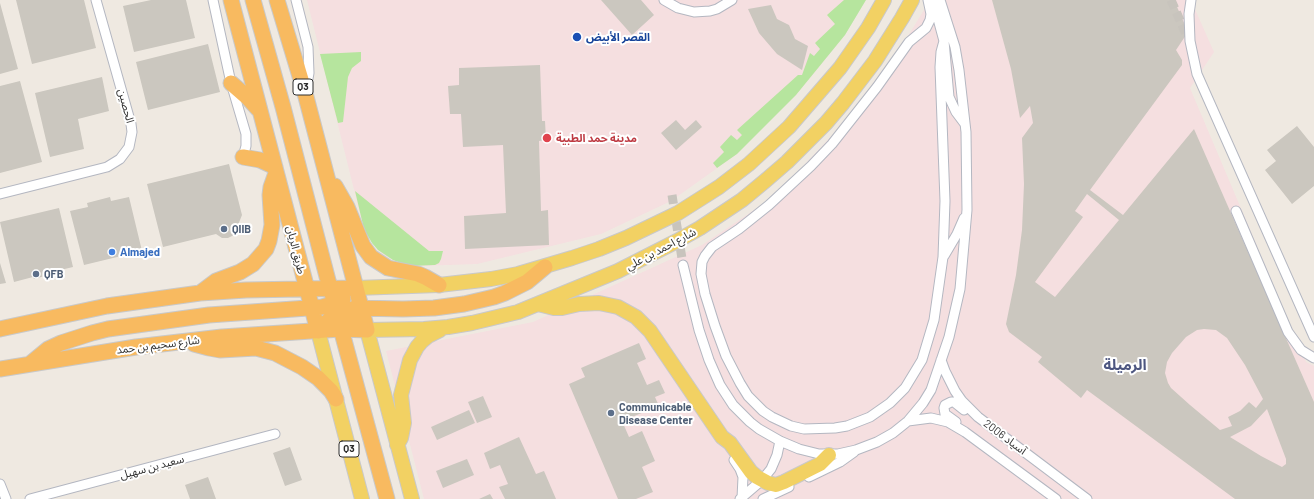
<!DOCTYPE html>
<html>
<head>
<meta charset="utf-8">
<style>
	body { margin:0 }
	canvas { display:block; background:#efe9e1 }
</style>
</head>
<body>
<canvas width="1314" height="499"></canvas>
<script>
const context = document.querySelector('canvas').getContext('2d');
context.lineJoin = 'round';
function fill(path, color) { context.fillStyle = color; context.fill(path, 'evenodd'); }
const poly = rows => new Path2D(rows.map(r => 'M' + r).join(''));
function trace(path, color, width, dash) { context.strokeStyle = color; context.lineWidth = width; context.lineCap = dash ? 'butt' : 'round'; context.setLineDash(dash || []); context.stroke(path); }
function drawText(font, color, halo, rows, align = 'center') {
  context.font = font + ' Barlow,"Noto Sans Arabic",sans-serif'; context.lineWidth = 4; context.setLineDash([]); context.textBaseline = 'middle'; context.strokeStyle = halo; context.fillStyle = color; for (const [text, x, y, turn = 0] of rows) {
    context.save(); context.translate(x, y); context.rotate((+turn || 0) * Math.PI / 180); context.textAlign = isNaN(turn) ? turn : align; if (halo) context.strokeText(text, 0, 0); context.fillText(text, 0, 0); context.restore();
  }
}
const medical = poly([
	[307,0,866,0,845,35,796,95,737,154,671,201,601,234,477,264,419,266,393,260,385,256,378,250,367,236,362,222],
	[930,0,1195,0,1194,7,1214,52,1190,88,1306,362,1314,366,1314,499,424,499,386,351,533,322,702,245,775,196,875,90]
]);
const green = poly([
	[844,0,866,0,845,35,796,95,737,154,717,168,713,163,724,152,720,147,731,135,737,140,742,135,737,130,798,75,802,75,810,53,814,56,820,49,815,43,835,24,827,15],
	[361,52,361,61,352,68,348,77,343,122,338,123,320,54],
	[355,191,429,251,443,251,441,259,439,263,435,265,410,266,393,260,378,250,372,243,364,229]
]);
const building = poly([
	[16,0,84,0,96,48,32,64],
	[151,0,186,0,195,38,134,52,123,6],
	[601,0,641,0,654,15,632,35],
	[992,0,1174,0,1188,32,1176,50,1182,60,1182,65,1090,190,1123,215,1194,129,1314,402,1314,499,1235,499,1087,390,1081,398,1038,362,1042,357,1009,332,1006,324,1016,275,1022,230,1024,184,1022,138,1033,123,1030,106,1020,118,1011,69],
	[1087,194,1119,220,1055,297,1035,282,1083,217,1075,211],
	[1204,329,1216,330,1227,338,1245,365,1263,399,1256,408,1249,402,1240,411,1228,417,1232,426,1220,430,1190,405,1171,388,1168,383,1165,373,1167,362,1172,353,1186,337,1197,330],
	[1267,409,1286,459,1286,464,1282,467,1261,456,1230,437,1251,426],
	[0,3,18,69,0,74],
	[771,5,777,19,789,25,795,39,808,46,802,70,777,54,759,33,748,9],
	[208,44,220,92,148,110,136,62],
	[540,65,542,121,545,121,546,140,539,141,541,211,548,210,549,245,465,249,464,216,506,213,503,145,463,147,461,114,450,114,448,86,459,85,459,68],
	[102,77,109,111,78,119,84,149,50,157,35,93],
	[20,81,42,162,0,173,0,86],
	[676,120,685,130,696,120,702,127,676,150,661,133],
	[1297,126,1314,147,1314,186,1292,204,1265,170,1276,161,1267,150],
	[229,164,242,215,234,235,228,238,222,238,216,234,163,247,147,184],
	[110,197,111,201,129,197,142,251,84,265,70,211,88,207,87,203],
	[59,208,73,267,52,272,52,274,34,279,33,277,14,282,0,222],
	[0,263,6,283,0,284],
	[639,343,646,359,637,363,647,385,659,380,665,393,655,397,659,406,622,421,629,437,642,431,655,461,642,467,653,492,636,499,618,499,569,384,585,377,581,368],
	[483,396,492,417,477,423,468,402],
	[469,410,475,423,437,440,431,427],
	[519,437,536,474,544,471,556,499,505,499,499,487,508,484,500,465,490,469,484,453],
	[290,447,302,480,285,486,273,453],
	[467,459,474,475,443,488,436,471],
	[208,477,216,499,190,499,185,485],
	[490,494,493,499,479,499]
]);
const minorTunnel = poly([
	[1171,0,1186,34],
	[672,195,683,265]
]);
const minor = poly([
	[213,0,231,83,246,134,246,146,243,157],
	[296,0,308,47,309,73,306,90],
	[664,0,678,8,694,12,710,11,717,9,732,0],
	[928,0,931,14,930,20,926,28,909,42,877,87,832,144,811,166,769,205,739,229,712,247,705,256,702,262,701,274,705,294,715,326,726,356,740,383,748,396,763,411,772,417,791,426,804,429,835,428,847,426,870,417,890,403,905,388,922,360,934,320,943,257,945,201,940,67,941,52,944,41],
	[1191,0,1189,14,1190,41,1197,74,1314,337],
	[934,4,944,41,949,97,956,112,965,124],
	[0,194,107,167,120,159,129,147,132,132,131,124,96,0],
	[1236,211,1288,332,1301,350,1314,358],
	[944,256,957,234,964,218],
	[683,265,699,330,709,360,720,385,733,405,750,422,759,429,780,441,799,449,819,454,838,454,856,450,877,442,893,433,908,421,923,403,931,390,949,337,960,289,967,210,966,132,959,70,955,47,940,0],
	[941,360,945,371,955,391,962,401,978,417,1087,499],
	[908,421,931,418,948,422,965,432,1056,499],
	[956,422,945,414,944,408,945,405,951,402,954,402,964,410],
	[734,460,740,469,743,477,742,498],
	[809,477,840,462,854,452],
	[0,484,6,499],
	[30,499,275,434],
	[740,499,762,480,771,469,777,455,780,441],
	[763,499,789,487]
]);
const primary = poly([
	[356,288,439,285,491,279,518,274,572,258,599,249,626,238,678,213,719,187,749,164,789,127,840,68,868,28,884,0],
	[538,304,554,308,562,308,579,304,599,303,618,307,636,317,650,331,722,437,730,443,751,472,757,477,768,483,776,485,784,482,820,464,829,455],
	[318,331,362,499],
	[397,445,401,438,404,423,401,395,410,360,417,347,422,341,428,336,440,330],
	[412,499,367,330,424,329,448,327,472,323,518,312,618,271,677,241,700,228,742,200,765,181,787,162,826,123,843,103,875,61,902,18,912,0]
]);
const trunk = poly([
	[231,0,318,331],
	[253,0,283,107,331,292,336,303,342,312,349,319,366,329],
	[277,0,305,93,367,330],
	[231,83,247,97,258,109],
	[243,157,260,160,275,167],
	[335,186,347,207,363,246,371,257,388,268,418,274,425,277,439,285],
	[200,293,216,281,240,272,253,264,266,249,269,241,272,225,270,195,271,187,276,173],
	[337,321,341,329,387,499],
	[0,329,107,306,200,293,246,290,356,288],
	[318,331,326,323,334,316,355,308,403,309,434,308,464,304,494,297,505,293,527,282,545,267],
	[194,344,209,348,220,350,256,348,275,353,302,367,318,378,331,391,336,399],
	[31,363,48,349,61,343,92,333,108,329,209,315,322,307,336,303,343,299],
	[0,369,136,347,222,337,341,329,367,330]
]);
const markers = [
	[577,37,5,"#1a4fb4"],
	[547,138,5,"#e0444e"],
	[224,229,4,"#5c6f8a"],
	[112,252,4,"#3f7fe0"],
	[36,274,4,"#5c6f8a"],
	[611,413,4,"#5c6f8a"]
];
const shields = [
	[303,87,20],
	[349,449,20]
];
const shieldNames = [
	["Q3",303,87],
	["Q3",349,449]
];
const transitNames = [
	["القصر الأبيض",586,37]
];
const streetNames = [
	["الحصين",126,106,75],
	["شارع احمد بن علي",661,249,-28],
	["طريق الريان",296,250,76],
	["شارع سحيم بن حمد",158,345,-7],
	["آسياد 2006",1005,437,37],
	["سعيد بن سهيل",152,467,-15]
];
const healthNames = [
	["مدينة حمد الطبية",556,138]
];
const serviceNames = [
	["QIIB",232,229],
	["QFB",44,274],
	["Communicable",619,407],
	["Disease Center",619,420]
];
const shopNames = [
	["Almajed",120,252]
];
const districtNames = [
	["الرميلة",1125,365]
];
fill(medical, '#f5dfe0');
fill(green, '#b6e59e');
fill(building, '#cbc7bf');
trace(minorTunnel, '#c8c4bd', 9, [9, 4.5]);
trace(minor, '#b4b7c1', 11);
trace(primary, '#c9c9c9', 16);
trace(trunk, '#c9c9c9', 17);
trace(minor, '#fff', 9);
trace(primary, '#f2d163', 14);
trace(trunk, '#f8ba60', 15);
for (const [x, y, r, color] of markers) { const dot = new Path2D(); dot.arc(x, y, r, 0, 2 * Math.PI); context.fillStyle = color; context.fill(dot); trace(dot, '#fff', 1.5); }
for (const [x, y, w] of shields) { const box = new Path2D(); box.roundRect(x - w / 2, y - 8, w, 16, 3); context.fillStyle = '#fff'; context.fill(box); trace(box, '#2e2e2e', 1); }
drawText('bold 10px', '#2e2e2e', null, shieldNames);
drawText('bold 11px', '#164399', '#fff', transitNames, 'left');
drawText('11px', '#2e2e2e', '#fff', streetNames);
drawText('bold 11px', '#be3a42', '#fff', healthNames, 'left');
drawText('bold 11px', '#4e5e75', '#fff', serviceNames, 'left');
drawText('bold 11px', '#366cbe', '#fff', shopNames, 'left');
drawText('bold 15px', '#4d5680', '#fff', districtNames);
</script>
</body>
</html>
